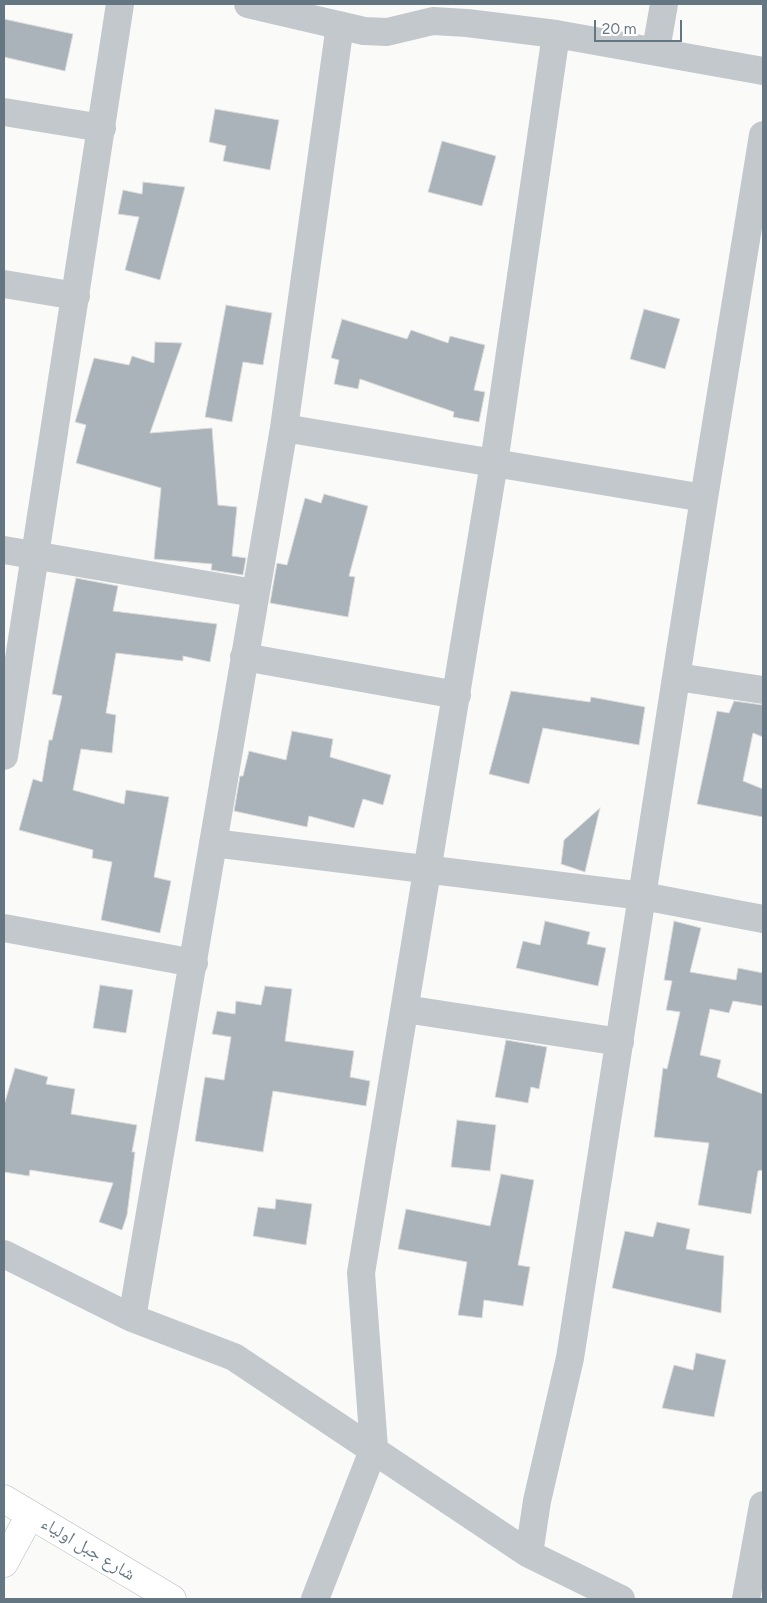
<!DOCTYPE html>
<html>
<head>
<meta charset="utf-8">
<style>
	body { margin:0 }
	#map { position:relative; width:767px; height:1603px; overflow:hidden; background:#fafaf8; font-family:Figtree,sans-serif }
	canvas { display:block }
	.frame { position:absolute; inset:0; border:5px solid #657683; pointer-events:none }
	.scale { position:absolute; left:594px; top:20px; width:88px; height:22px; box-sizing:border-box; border:2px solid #657683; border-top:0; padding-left:6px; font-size:15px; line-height:18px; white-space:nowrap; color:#657683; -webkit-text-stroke:4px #fff; paint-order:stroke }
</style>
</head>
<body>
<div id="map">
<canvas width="767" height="1603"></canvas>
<div class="frame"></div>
<div class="scale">20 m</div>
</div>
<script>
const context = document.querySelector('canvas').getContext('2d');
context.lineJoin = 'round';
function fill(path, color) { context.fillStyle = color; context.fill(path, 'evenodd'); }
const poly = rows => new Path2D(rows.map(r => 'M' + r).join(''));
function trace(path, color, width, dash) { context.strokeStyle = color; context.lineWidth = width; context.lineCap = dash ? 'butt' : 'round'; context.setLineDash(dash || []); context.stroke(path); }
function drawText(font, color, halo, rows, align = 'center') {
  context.font = font + ' Figtree,"Noto Naskh Arabic",sans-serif'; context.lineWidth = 5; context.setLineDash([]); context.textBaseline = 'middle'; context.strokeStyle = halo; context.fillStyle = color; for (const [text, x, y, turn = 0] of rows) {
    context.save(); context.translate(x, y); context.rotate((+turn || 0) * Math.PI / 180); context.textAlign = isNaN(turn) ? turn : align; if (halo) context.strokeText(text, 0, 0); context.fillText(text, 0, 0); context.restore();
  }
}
const building = poly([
	[4,19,73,34,65,71,4,57,4,19],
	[215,109,279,120,270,170,223,161,226,146,209,142,215,109],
	[442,141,496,156,482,206,428,192,442,141],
	[143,182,185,187,160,280,125,270,139,217,118,214,123,190,142,194,143,182],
	[226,305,272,313,263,365,243,362,232,422,205,417,226,305],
	[644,309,680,319,665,369,630,359,644,309],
	[342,319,407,339,411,330,448,343,450,336,485,345,474,390,485,392,479,422,453,417,454,412,360,379,358,389,334,384,339,360,331,358,342,319],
	[155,342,182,343,150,433,212,428,218,505,237,507,232,556,246,558,243,575,211,570,212,564,154,559,161,488,76,463,86,425,75,422,94,358,129,365,132,356,154,363,155,342],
	[324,494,368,506,349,576,355,577,348,617,270,603,277,563,287,565,305,498,321,503,324,494],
	[76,578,118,586,113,611,217,624,210,662,183,656,183,661,116,653,106,713,116,715,112,753,81,749,73,790,124,804,126,790,169,797,154,877,171,881,160,933,101,920,112,862,92,858,93,850,19,830,33,779,42,782,49,740,52,740,62,696,52,694,76,578],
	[511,691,590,702,591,697,645,707,639,745,543,728,529,784,489,774,511,691],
	[734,701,763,705,763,737,753,733,743,781,763,789,763,817,697,804,717,711,729,713,734,701],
	[292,731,333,739,330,757,391,775,383,805,363,799,354,828,309,816,307,827,234,811,240,776,243,776,249,751,286,760,292,731],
	[600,808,585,872,561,864,564,840,600,808],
	[545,921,590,932,587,944,606,948,598,986,516,968,523,941,540,945,545,921],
	[674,921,701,928,690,972,736,980,738,968,763,973,763,1006,733,1001,729,1013,710,1009,700,1055,721,1060,717,1077,763,1094,763,1170,758,1171,751,1214,698,1205,709,1143,654,1137,663,1068,667,1069,680,1012,666,1010,672,981,664,980,674,921],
	[100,985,133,990,126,1033,93,1028,100,985],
	[265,986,292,989,285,1041,354,1051,350,1077,370,1081,366,1106,273,1091,263,1152,195,1141,205,1077,224,1080,231,1037,212,1034,217,1011,235,1014,236,1001,261,1005,265,986],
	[506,1040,547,1047,539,1089,531,1087,528,1103,495,1097,506,1040],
	[15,1068,48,1077,46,1084,75,1089,71,1114,137,1125,132,1152,135,1152,127,1215,122,1230,99,1222,113,1183,30,1170,29,1176,4,1172,4,1105,15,1068],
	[457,1120,496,1125,490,1171,451,1167,457,1120],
	[501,1174,534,1180,518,1265,530,1267,523,1306,484,1300,482,1318,458,1315,467,1262,398,1249,406,1209,490,1226,501,1174],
	[276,1199,312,1204,306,1245,253,1236,258,1207,275,1209,276,1199],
	[657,1222,690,1229,686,1249,724,1256,721,1313,612,1288,625,1231,653,1237,657,1222],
	[696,1353,726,1360,714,1417,662,1408,674,1365,693,1370,696,1353]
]);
const minor = poly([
	[248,4,364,31,387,32,433,21,467,23,556,34,763,71],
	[656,50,664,4],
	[4,112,102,128],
	[4,284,76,296],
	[284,428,704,498],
	[4,550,254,593],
	[244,657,457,695],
	[677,677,763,690],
	[4,756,120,4],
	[213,843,643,896,763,919],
	[4,928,194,963],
	[405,1009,620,1042],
	[4,1254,132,1318,234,1357,529,1554,621,1599],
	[132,1318,284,428,340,25],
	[529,1554,537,1501,570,1358,704,498,763,135],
	[315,1599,374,1448,361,1273,494,463,556,34],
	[746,1599,763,1505]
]);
const highway = poly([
	[4,1499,172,1599],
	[4,1563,30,1515]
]);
const streetNames = [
	["شارع جبل اولياء",88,1549,31]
];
fill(building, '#aab3b9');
trace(building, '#dcdcda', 1);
trace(highway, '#b4b9bd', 29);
trace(minor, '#c3c8cc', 28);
trace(highway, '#fff', 28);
drawText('18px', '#657683', '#fff', streetNames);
</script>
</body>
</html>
